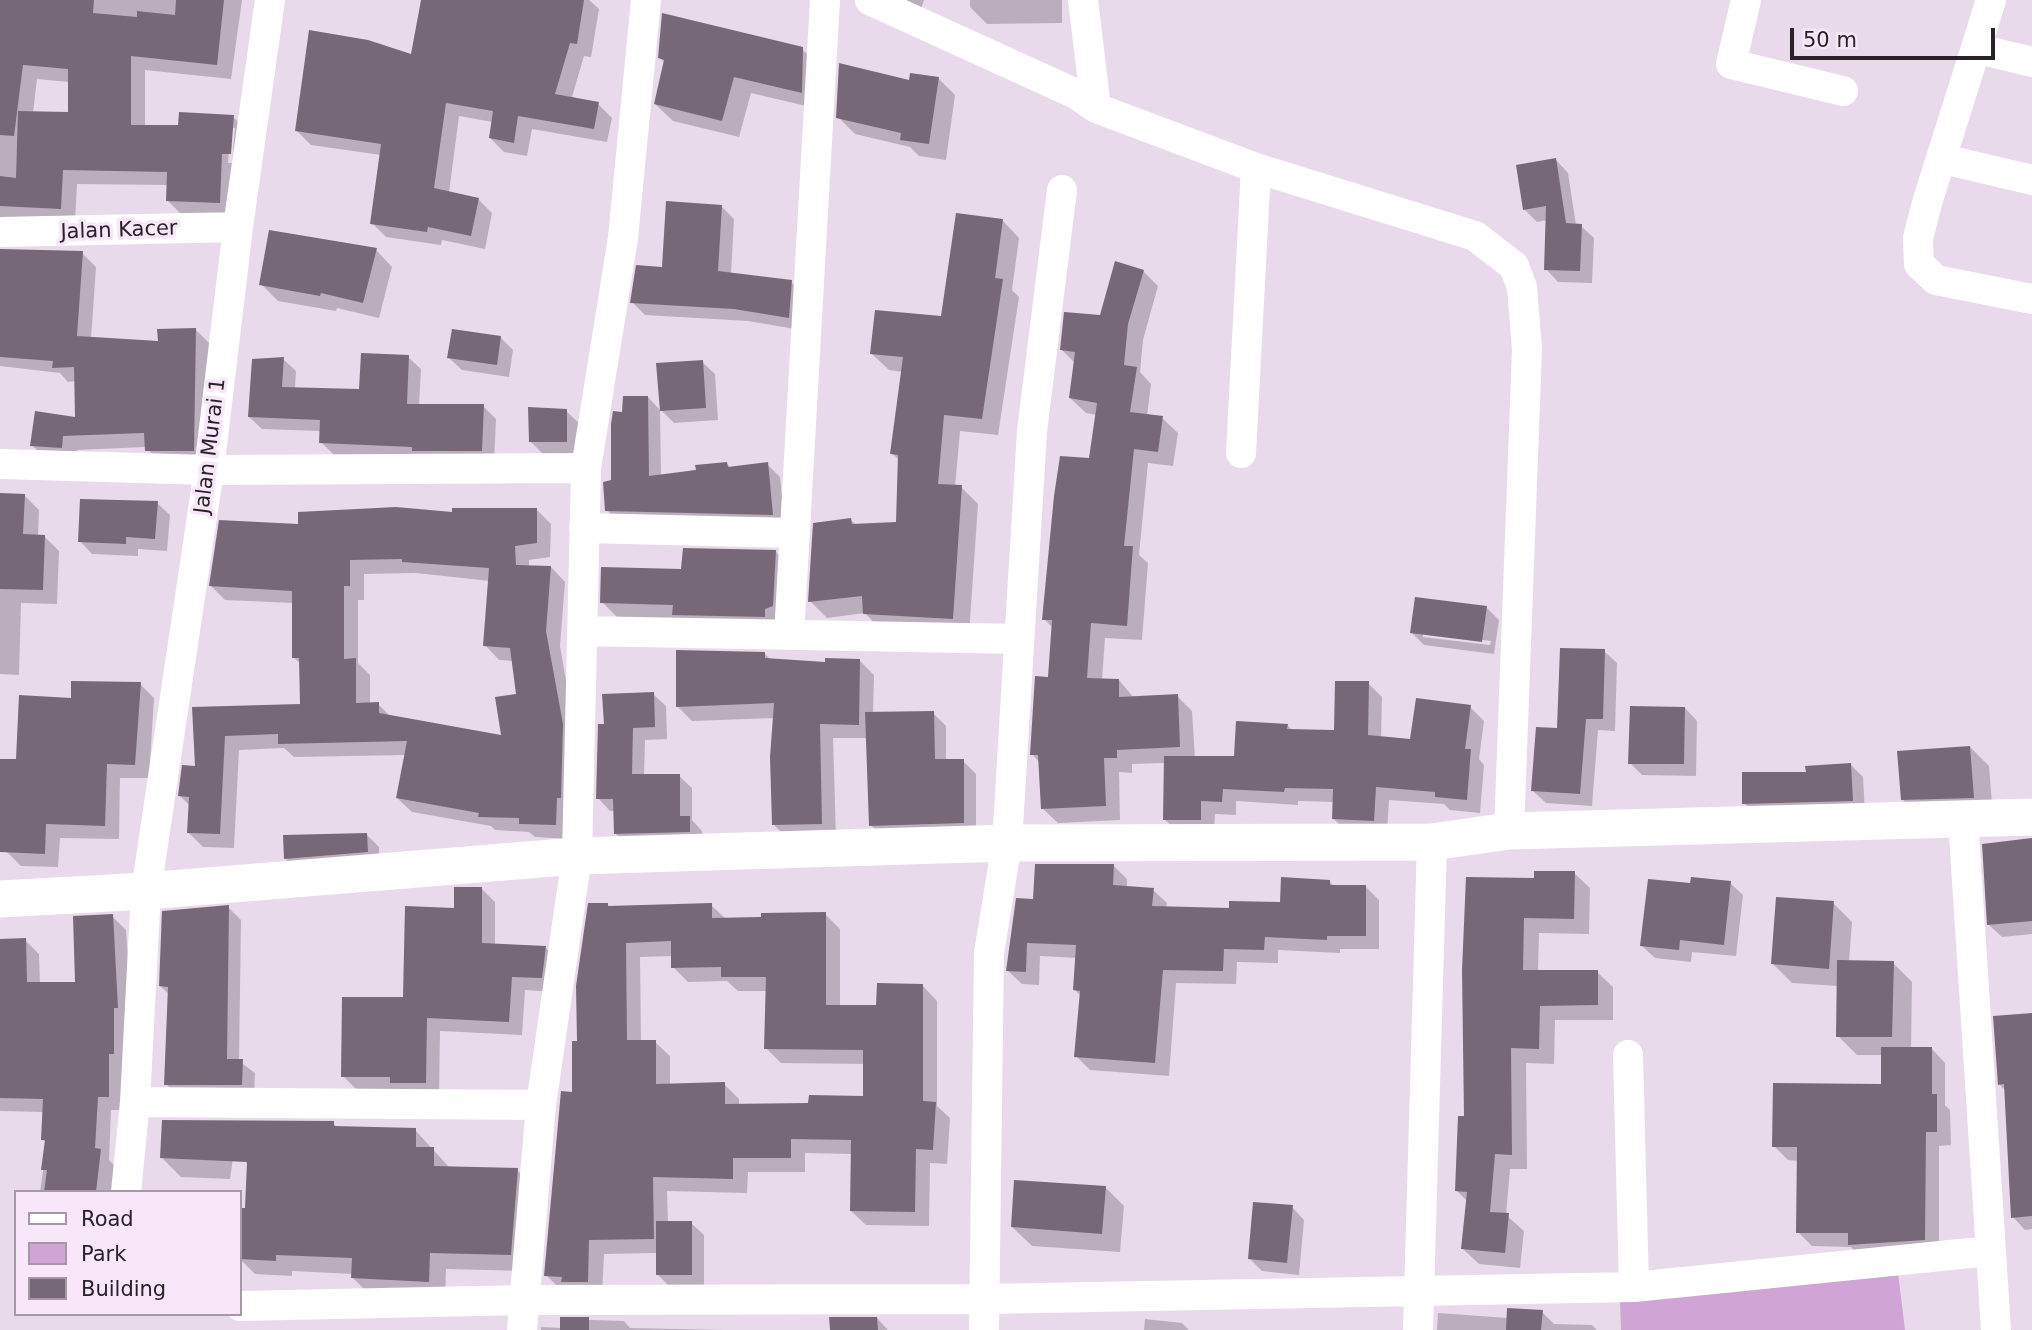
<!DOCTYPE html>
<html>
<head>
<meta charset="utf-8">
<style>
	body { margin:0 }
	#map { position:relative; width:2032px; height:1330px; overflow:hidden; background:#e9daeb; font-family:"DejaVu Sans",sans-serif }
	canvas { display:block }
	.legend { position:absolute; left:14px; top:1190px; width:228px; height:126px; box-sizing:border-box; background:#f7e7f8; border:2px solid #a599a5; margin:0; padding:9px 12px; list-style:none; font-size:21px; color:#292329 }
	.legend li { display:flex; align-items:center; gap:14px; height:35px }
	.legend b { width:35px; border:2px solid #a599a5 }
	.scale { position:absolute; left:1790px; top:28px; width:205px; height:32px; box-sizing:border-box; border:4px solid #292329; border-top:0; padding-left:9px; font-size:21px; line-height:24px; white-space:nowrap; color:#292329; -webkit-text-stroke:5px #f7e7f8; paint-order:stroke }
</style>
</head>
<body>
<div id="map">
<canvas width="2032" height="1330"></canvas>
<ul class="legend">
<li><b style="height:9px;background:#fff"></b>Road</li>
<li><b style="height:19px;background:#d1a4d6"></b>Park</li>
<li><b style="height:19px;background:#766877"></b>Building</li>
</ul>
<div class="scale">50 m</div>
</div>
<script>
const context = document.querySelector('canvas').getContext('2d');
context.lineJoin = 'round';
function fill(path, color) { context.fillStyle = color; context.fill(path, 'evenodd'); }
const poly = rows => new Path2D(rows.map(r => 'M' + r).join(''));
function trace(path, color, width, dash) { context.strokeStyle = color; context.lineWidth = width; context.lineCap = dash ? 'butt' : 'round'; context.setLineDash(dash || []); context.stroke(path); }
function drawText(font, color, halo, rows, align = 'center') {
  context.font = font + ' "DejaVu Sans",sans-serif'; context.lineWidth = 7; context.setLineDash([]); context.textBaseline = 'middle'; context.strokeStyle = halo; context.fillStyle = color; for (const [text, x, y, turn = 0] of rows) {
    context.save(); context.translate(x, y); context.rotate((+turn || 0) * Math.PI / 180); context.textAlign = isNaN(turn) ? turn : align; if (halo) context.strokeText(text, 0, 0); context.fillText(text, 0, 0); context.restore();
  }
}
const green = poly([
	[1898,1273,1905,1330,1621,1330,1620,1300]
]);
const shadow = poly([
	[0,0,242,0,231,79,145,70,145,127,180,126,233,117,248,131,234,217,182,215,167,200,168,185,77,184,75,223,0,219],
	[37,79,69,82,70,114,33,113],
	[231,128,235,128,232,163,228,163],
	[423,0,589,0,599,9,591,57,584,56,572,97,598,104,612,118,607,142,532,129,527,156,504,152,490,138,493,122,459,116,449,193,478,199,492,213,485,249,442,240,441,245,386,237,372,223,381,155,311,145,297,131,413,56],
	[891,0,924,0,920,12],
	[970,0,1062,0,1062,23,987,24,970,7],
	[802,49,819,66,819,109,751,93,739,137,673,121,655,104,665,63,660,58],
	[938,78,955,95,946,160,919,156,910,147,855,134,838,117,910,82],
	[1556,160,1568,173,1576,225,1581,226,1594,238,1592,283,1558,282,1546,269,1547,220,1537,222,1524,209],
	[722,207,734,219,731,274,791,282,803,294,801,330,748,321,645,315,632,302],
	[1003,221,1019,238,1012,290,1019,297,998,435,960,431,955,487,961,487,978,504,969,635,881,630,865,613,827,618,810,601,851,520,857,526,898,523,900,461,892,453,903,372,889,370,872,354,942,318],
	[376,250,392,267,379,318,337,308,336,311,278,301,261,284],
	[0,251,82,253,96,267,91,339,160,343,196,330,210,344,207,464,161,464,146,447,77,450,76,462,46,459,32,445,77,419,76,381,68,382,60,373,0,366],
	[1143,271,1158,286,1143,340,1140,372,1151,384,1147,416,1162,418,1178,433,1173,466,1148,463,1139,555,1148,563,1142,640,1105,638,1102,680,1119,680,1134,698,1177,696,1192,711,1195,758,1236,758,1287,725,1293,731,1336,731,1368,683,1382,697,1381,738,1412,740,1470,707,1484,721,1479,759,1484,765,1480,813,1450,810,1444,804,1389,800,1387,833,1347,832,1333,818,1334,802,1298,801,1298,805,1236,801,1236,815,1215,814,1214,834,1179,833,1165,820,1165,763,1132,764,1132,773,1119,772,1120,820,1058,823,1042,808,1040,763,1032,754,1050,678,1053,628,1044,619,1090,460,1097,415,1086,413,1070,398,1075,363,1062,350,1101,317],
	[501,338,513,350,509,377,462,370,449,358],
	[408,357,421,369,419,406,483,406,496,419,494,463,334,455,321,442,321,431,262,429,249,417,283,359,296,371,295,389,361,391],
	[702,362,715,374,718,420,674,423,661,410],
	[648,397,660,410,661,476,727,464,731,468,767,464,780,477,785,527,619,523,607,510,623,414],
	[566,411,579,423,579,453,543,454,530,441],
	[0,494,25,496,39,510,38,536,44,536,59,551,57,604,21,603,19,675,0,674],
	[157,503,170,515,167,551,138,549,138,556,92,554,80,541],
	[536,509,551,524,550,557,529,560,529,567,551,567,565,582,560,646,576,739,569,839,535,837,529,832,495,830,491,826,412,812,397,798,406,755,294,757,284,748,239,750,234,848,203,847,189,833,190,806,180,796,197,768,194,709,301,706,301,664,293,657,293,603,225,600,211,586,300,525],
	[416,573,490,581,485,645,499,660,514,661,518,696,503,737,391,717,378,704,370,704,370,675,358,663,358,600,364,600,364,574],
	[776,552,791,567,788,621,618,618,602,602,683,571],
	[1486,607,1499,620,1494,654,1424,645,1412,633],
	[1423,633,1491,641,1490,645,1423,637],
	[1604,651,1617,663,1615,731,1598,730,1592,806,1546,803,1533,791,1559,730],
	[765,654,771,660,827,664,860,661,874,675,873,714,933,713,946,726,946,761,963,761,976,774,976,835,883,838,871,825,868,738,833,738,836,837,788,839,773,824,775,718,692,721,677,706],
	[140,684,154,698,149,778,120,778,119,839,60,838,58,867,21,866,7,852,0,850,0,760,17,761,73,699],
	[653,694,666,706,667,739,645,740,644,775,679,776,692,788,692,820,702,831,702,843,628,846,615,833,615,811,610,811,598,798,606,726],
	[1685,708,1697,721,1696,776,1642,775,1630,763],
	[1970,747,1989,766,1993,816,1921,818,1902,799],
	[1851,765,1863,777,1865,813,1756,816,1744,803,1808,774],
	[367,835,379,847,379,864,298,871,285,858],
	[2032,840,2032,934,2002,937,1989,925],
	[1113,865,1127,879,1127,888,1153,890,1167,903,1166,908,1231,909,1281,904,1329,881,1335,887,1365,886,1379,900,1379,949,1340,949,1340,953,1278,950,1278,963,1237,962,1236,984,1176,983,1169,1076,1090,1070,1076,1056,1081,996,1074,989,1077,958,1040,956,1039,985,1022,984,1008,971,1035,900],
	[1574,873,1590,888,1589,934,1539,933,1538,972,1597,972,1613,987,1613,1020,1555,1020,1554,1064,1526,1063,1527,1169,1510,1169,1506,1215,1524,1231,1520,1268,1479,1264,1463,1249,1468,1202,1457,1191,1466,1118,1464,970,1536,880],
	[1730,883,1743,895,1736,956,1692,952,1691,962,1655,958,1642,946,1692,885],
	[481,888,495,902,495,946,546,948,560,962,555,992,525,990,522,1035,440,1031,439,1097,357,1090,343,1076,404,999],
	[1833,903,1852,922,1849,962,1893,963,1912,982,1911,1049,1931,1048,1945,1063,1945,1105,1950,1110,1951,1145,1939,1146,1939,1253,1864,1259,1851,1247,1812,1246,1798,1232,1799,1161,1788,1160,1774,1146,1883,1086,1883,1055,1857,1055,1838,1036,1838,986,1792,983,1773,964],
	[607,904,611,908,711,905,726,919,825,914,840,929,840,1007,878,1007,923,986,937,1001,937,1106,950,1118,947,1164,930,1163,929,1226,866,1225,851,1211,852,1154,805,1153,805,1172,748,1172,747,1193,667,1191,668,1223,691,1223,704,1235,704,1287,670,1287,657,1274,658,1253,604,1254,602,1296,561,1290,546,1275,574,1093,578,1043],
	[673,956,673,967,688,982,727,981,738,991,767,991,766,1048,781,1063,865,1064,865,1098,810,1105,739,1105,739,1099,724,1084,670,1086,670,1056,655,1042,641,1042,640,957],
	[228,907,241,920,239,1061,255,1073,254,1097,178,1097,166,1084,170,995,160,986],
	[112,916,126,930,132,1021,122,1110,111,1110,109,1160,114,1165,112,1192,40,1192,47,1143,43,1140,44,1112,0,1111,0,941,25,940,39,954,40,984,77,983],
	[2032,1014,2032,1229,2025,1230,2013,1217,2006,1091,1999,1084],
	[333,1123,338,1128,415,1130,450,1168,517,1170,534,1187,527,1271,446,1269,445,1298,369,1294,353,1278,353,1274,292,1271,292,1276,255,1274,240,1259,241,1210,247,1210,249,1167,235,1144,230,1179,181,1177,162,1158],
	[1105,1187,1124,1206,1120,1252,1032,1246,1012,1227],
	[1292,1207,1304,1220,1299,1275,1262,1271,1250,1259],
	[1542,1312,1554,1324,1592,1325,1597,1330,1437,1330,1438,1313,1508,1318],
	[877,1318,888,1330,831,1330],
	[562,1319,624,1321,630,1328,725,1330,541,1330,541,1327,562,1328],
	[1145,1319,1182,1323,1189,1330,1144,1330]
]);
const building = poly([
	[0,0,94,0,93,13,137,17,137,11,175,15,176,0,224,0,217,65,131,56,131,125,178,125,179,112,234,115,231,154,222,154,220,203,166,201,167,172,63,170,61,209,0,206,0,176,16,178,18,111,68,112,68,69,23,65,14,136,0,135],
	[421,0,584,0,577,44,570,43,555,94,599,102,594,129,518,116,514,143,489,138,493,111,446,103,434,188,479,198,471,236,428,227,427,232,370,224,381,144,295,131,309,30,368,40,411,54],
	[662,13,803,47,802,93,734,77,722,121,654,104,664,60,658,58],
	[839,63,909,80,910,73,939,77,929,144,900,140,901,133,836,118],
	[1556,158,1566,223,1582,224,1580,271,1544,270,1546,206,1523,210,1516,165],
	[666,201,722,205,718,271,792,280,789,318,734,309,630,303,636,265,662,267],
	[956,213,1003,219,995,278,1003,279,982,419,944,415,938,484,962,485,953,619,863,614,862,596,808,602,813,523,851,518,852,524,896,522,898,455,890,454,903,357,870,354,875,310,941,316],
	[269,230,377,248,363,303,321,293,320,296,259,285],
	[0,249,83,251,77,336,158,341,157,329,196,328,194,451,145,451,144,433,63,436,62,448,30,446,35,411,75,417,74,367,52,368,53,361,0,357],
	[1115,261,1144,270,1128,324,1124,365,1137,367,1130,412,1163,416,1158,452,1134,449,1124,546,1133,546,1127,626,1091,623,1087,678,1119,679,1119,697,1178,694,1180,747,1117,750,1117,758,1104,758,1106,806,1041,809,1038,755,1030,755,1035,676,1048,677,1052,620,1042,620,1054,496,1060,456,1089,458,1097,403,1069,398,1075,352,1060,350,1064,312,1100,315],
	[452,329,501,336,497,365,447,358],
	[361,353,409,355,407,404,484,404,482,451,412,451,412,447,319,443,320,420,248,417,252,359,284,357,282,387,359,389],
	[703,360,706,408,660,411,656,363],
	[623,396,648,396,649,476,696,470,695,465,727,462,728,467,768,462,773,515,605,511,603,482,611,480,611,424,613,411,622,412],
	[528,407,567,409,567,442,529,442],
	[0,493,25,494,23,534,45,535,43,590,0,589],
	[80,499,158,501,155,539,126,537,126,544,78,542],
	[396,507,452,512,452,508,537,508,537,543,515,546,516,565,551,566,546,631,563,724,561,798,557,798,556,825,519,824,519,818,478,817,479,813,396,798,407,741,278,744,278,734,225,736,220,834,187,833,189,797,178,796,182,765,195,766,192,707,300,704,299,658,292,658,292,591,209,586,219,520,298,524,298,512],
	[402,559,402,562,489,568,483,646,510,648,516,694,495,697,501,735,379,713,379,702,356,703,356,658,344,659,344,586,350,586,350,560],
	[683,548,776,550,773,606,765,609,765,617,672,615,673,605,600,603,601,567,681,569],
	[1415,597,1487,606,1482,642,1410,633],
	[1560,648,1605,649,1603,719,1586,719,1580,794,1531,791,1536,727,1557,728],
	[676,650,765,652,765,658,825,662,825,658,860,659,859,725,820,724,822,824,772,825,770,757,774,703,676,707],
	[71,681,141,682,135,765,107,764,105,826,46,824,45,854,0,852,0,759,16,759,19,695,71,698],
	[1335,681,1369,681,1368,735,1410,739,1416,698,1471,705,1465,749,1471,749,1467,800,1435,797,1435,792,1376,787,1374,821,1332,819,1333,789,1285,788,1284,792,1223,789,1222,802,1201,801,1201,820,1163,820,1164,756,1234,756,1236,721,1288,724,1287,729,1334,730],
	[654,692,655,727,633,728,632,774,680,774,680,816,690,816,690,832,614,834,613,799,596,799,598,724,604,724,602,694],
	[1630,706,1685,707,1684,764,1628,764],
	[934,711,935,759,964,759,964,823,869,826,865,712],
	[1970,746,1974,798,1901,800,1897,751],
	[1851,763,1853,801,1742,804,1742,772,1806,772,1805,766],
	[367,833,368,852,284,859,283,835],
	[2032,838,2032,921,1987,925,1982,844],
	[1035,864,1114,864,1113,885,1154,888,1152,906,1229,908,1229,901,1280,902,1281,877,1330,880,1330,885,1366,885,1366,936,1327,936,1327,940,1265,937,1264,950,1224,949,1223,971,1163,970,1155,1063,1074,1057,1080,991,1073,990,1076,945,1027,943,1026,972,1006,971,1016,898,1033,899],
	[1534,871,1575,871,1574,919,1524,918,1523,970,1598,970,1598,1005,1540,1006,1539,1049,1511,1048,1512,1155,1495,1154,1490,1212,1509,1213,1505,1253,1461,1249,1467,1192,1455,1191,1458,1116,1464,1116,1462,970,1466,877,1534,878],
	[1691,877,1731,881,1724,945,1680,940,1679,950,1640,946,1648,879,1690,883],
	[454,887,482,887,482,943,546,946,542,978,512,977,509,1022,427,1018,426,1083,390,1083,390,1077,341,1077,342,997,403,997,405,906,454,908],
	[1776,897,1834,901,1829,969,1771,964],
	[588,903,608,903,608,906,712,903,712,918,761,917,761,913,826,912,826,1005,876,1005,877,983,923,984,923,1101,936,1102,933,1150,916,1149,915,1212,850,1211,851,1140,791,1139,791,1158,733,1158,733,1179,653,1177,654,1239,589,1240,588,1282,561,1282,562,1277,544,1276,561,1091,572,1092,572,1041,577,1041,576,986],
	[671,941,671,968,721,967,721,977,766,977,764,1049,863,1050,863,1096,809,1095,808,1103,725,1104,725,1082,656,1084,656,1040,627,1040,626,943],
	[229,905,227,1059,243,1059,242,1085,164,1085,168,987,159,986,162,911],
	[113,914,118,1008,114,1008,114,1054,109,1054,109,1097,98,1097,95,1148,101,1149,96,1192,44,1192,47,1170,41,1170,45,1140,41,1140,43,1099,0,1098,0,939,26,938,27,982,75,982,73,916],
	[1837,960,1894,961,1892,1037,1836,1037],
	[2032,1013,2032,1216,2011,1218,2004,1084,1998,1085,1993,1016],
	[1881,1047,1932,1047,1932,1094,1937,1094,1937,1132,1926,1132,1925,1240,1848,1245,1848,1233,1796,1233,1797,1147,1772,1147,1773,1083,1881,1084],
	[162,1120,334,1121,334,1126,416,1128,416,1147,434,1147,434,1166,518,1168,511,1255,430,1253,429,1282,351,1278,352,1258,276,1255,276,1261,240,1259,240,1208,245,1208,247,1162,160,1158],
	[1014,1180,1106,1186,1102,1234,1011,1227],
	[1253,1202,1293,1205,1287,1263,1248,1259],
	[656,1221,692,1221,692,1275,656,1275],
	[1507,1308,1543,1310,1541,1330,1506,1330],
	[560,1317,589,1317,589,1330,560,1330],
	[829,1317,877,1317,878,1330,830,1330]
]);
const minor = poly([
	[870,0,1076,94,1096,108,1256,168,1475,236,1514,266,1522,287,1527,349,1509,831],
	[1083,0,1096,108],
	[1746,0,1731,64,1843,91],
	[1991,0,1927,203,1918,238,1919,264,1936,280,2032,299],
	[1978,49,2032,62],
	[1943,159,2032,180],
	[0,232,238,227],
	[1241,453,1256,168],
	[0,464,209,470,586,468],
	[584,528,795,533],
	[582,631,1019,639],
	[789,635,825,0],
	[1963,819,1996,1330],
	[1628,1055,1634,1287],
	[135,1102,541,1105],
	[126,1192,135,1102,146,891,209,470,238,227,270,0],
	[240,1306,524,1300,986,1299,1634,1287,1990,1251],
	[522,1330,541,1105,577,856,586,468,623,238,646,0],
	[984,1330,989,953,1007,843,1032,431,1062,190],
	[1418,1330,1432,842]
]);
const tertiary = poly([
	[0,899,146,891,577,856,1007,843,1432,842,1509,831,2032,817]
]);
const streetNames = [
	["Jalan Kacer",119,231,-2],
	["Jalan Murai 1",211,446,-83]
];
fill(green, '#d1a4d6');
fill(shadow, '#0003');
fill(building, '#766877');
trace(minor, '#fff', 30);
trace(tertiary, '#fff', 37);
drawText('21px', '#292329', '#f7e7f8', streetNames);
</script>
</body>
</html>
